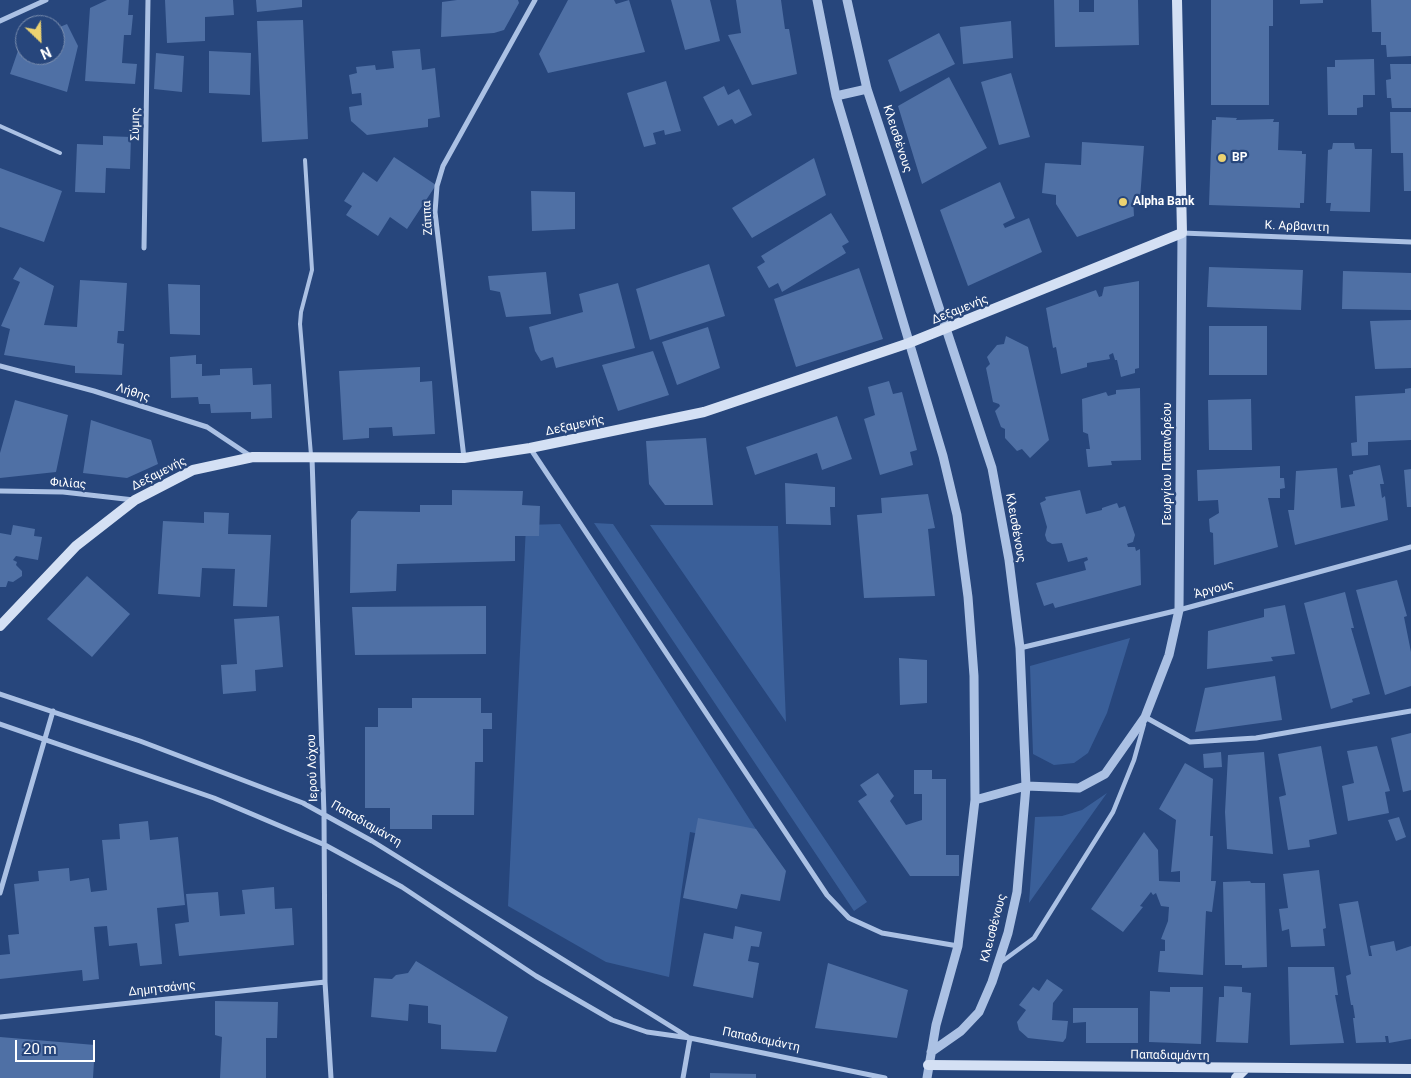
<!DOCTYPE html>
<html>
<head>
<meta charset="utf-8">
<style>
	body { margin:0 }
	#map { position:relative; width:1411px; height:1078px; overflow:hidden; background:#27467c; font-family:Roboto,sans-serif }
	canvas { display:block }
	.north { position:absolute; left:15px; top:15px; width:50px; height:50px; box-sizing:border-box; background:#27467c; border:1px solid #7d90b0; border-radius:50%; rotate:156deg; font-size:14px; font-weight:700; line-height:20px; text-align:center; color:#fff }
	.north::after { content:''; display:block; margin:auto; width:18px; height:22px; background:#ecd271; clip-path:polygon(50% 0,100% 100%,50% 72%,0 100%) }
	.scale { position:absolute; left:15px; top:1040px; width:80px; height:22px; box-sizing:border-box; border:2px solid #fff; border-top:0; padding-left:6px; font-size:15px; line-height:18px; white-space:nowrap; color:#fff; -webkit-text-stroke:4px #27467c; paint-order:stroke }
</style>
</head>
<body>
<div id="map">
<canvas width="1411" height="1078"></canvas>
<div class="north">N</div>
<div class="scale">20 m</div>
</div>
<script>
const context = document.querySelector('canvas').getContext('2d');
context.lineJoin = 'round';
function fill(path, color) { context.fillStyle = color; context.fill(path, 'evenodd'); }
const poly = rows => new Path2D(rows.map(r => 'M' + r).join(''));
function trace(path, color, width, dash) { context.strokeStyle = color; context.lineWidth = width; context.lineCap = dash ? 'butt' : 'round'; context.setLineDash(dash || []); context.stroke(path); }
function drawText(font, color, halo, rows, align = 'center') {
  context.font = font + ' Roboto,sans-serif'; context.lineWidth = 4.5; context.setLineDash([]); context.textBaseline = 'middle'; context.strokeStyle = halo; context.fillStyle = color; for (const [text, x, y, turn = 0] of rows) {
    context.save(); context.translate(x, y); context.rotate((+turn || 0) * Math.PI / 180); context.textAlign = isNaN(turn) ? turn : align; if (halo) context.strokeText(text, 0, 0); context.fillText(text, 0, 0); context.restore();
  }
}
const green = poly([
	[594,523,613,524,867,902,854,911],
	[560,524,768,848,690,832,669,977,606,962,508,906,526,525],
	[650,525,778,526,786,722],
	[1130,638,1107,713,1088,753,1074,763,1054,765,1033,754,1030,666],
	[1107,793,1029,903,1035,817,1062,816,1082,810]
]);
const building = poly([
	[107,0,129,0,128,15,133,15,131,35,124,35,122,63,137,64,135,84,85,81,90,8],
	[165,0,233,0,234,15,205,17,205,41,167,43],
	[256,0,302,0,302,7,257,12],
	[457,0,518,0,519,3,504,30,494,33,441,37,442,2],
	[568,0,614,0,616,4,629,0,645,52,548,73,539,54],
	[671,0,710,0,720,41,685,50],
	[736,0,781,0,785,29,789,29,797,74,752,85,728,35,741,33],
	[1054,0,1079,0,1079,12,1094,12,1094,0,1138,0,1139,45,1055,47],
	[1211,0,1273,0,1273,26,1269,26,1269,105,1211,105],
	[1300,0,1323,0,1323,3,1300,4],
	[1371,0,1411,0,1411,56,1387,57,1386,45,1381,45,1381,32,1372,32],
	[303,20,308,139,262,142,257,21],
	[1011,21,1013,58,963,64,960,27],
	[67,24,78,46,67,92,10,74,20,45,25,42,25,55,55,55,55,29],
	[939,33,955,64,900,92,888,60],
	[420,49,422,70,435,68,440,117,428,119,428,127,367,135,351,121,349,107,362,105,361,93,352,94,349,75,357,73,356,67,375,65,376,70,394,68,392,51],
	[209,51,251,53,250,95,209,93],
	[156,53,184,56,182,92,154,89],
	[1374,59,1375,95,1363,95,1363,107,1357,108,1357,115,1328,115,1327,67,1335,67,1335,60],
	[1390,64,1411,64,1411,108,1392,108,1391,98,1387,98,1386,80,1391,79],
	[1011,73,1030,137,999,145,981,82],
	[949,77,987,148,922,184,898,106],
	[666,81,681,131,665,135,664,130,653,133,656,144,644,147,627,93],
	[724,86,728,95,739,89,752,115,735,124,732,119,718,126,703,97],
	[1390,112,1411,112,1411,191,1404,191,1403,153,1391,153],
	[1216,117,1237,118,1236,120,1274,119,1273,122,1279,122,1278,150,1302,151,1302,154,1306,154,1304,203,1300,203,1300,208,1209,205,1212,120,1216,120],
	[103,136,131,137,130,169,106,168,105,193,75,192,77,144,103,145],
	[1082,142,1144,146,1140,199,1133,198,1134,216,1077,237,1056,204,1056,195,1042,193,1045,163,1081,165],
	[1333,143,1354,143,1355,149,1372,149,1370,212,1330,211,1331,203,1326,203,1328,150,1332,149],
	[394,157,436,185,407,229,390,217,378,236,346,215,352,206,344,201,363,172,377,182],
	[814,158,826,195,752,238,732,208],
	[0,168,62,191,44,242,0,227],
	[1000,182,1015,218,1003,224,1005,228,1029,218,1042,252,968,286,940,210],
	[531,191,575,192,575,229,532,231],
	[831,213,849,242,842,246,846,253,782,292,778,283,769,288,757,267,765,262,761,256],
	[709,264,725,316,650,340,636,289],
	[20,267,54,286,44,325,77,327,80,280,127,283,124,331,118,331,117,343,124,344,122,375,75,373,75,366,4,355,10,329,1,326,20,282,13,279],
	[1209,267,1303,270,1301,310,1207,307],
	[859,268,883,339,796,367,774,299],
	[1343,271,1411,273,1411,310,1342,309],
	[546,272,551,314,506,317,500,292,490,290,488,276],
	[1139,281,1139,368,1135,369,1135,373,1121,377,1117,360,1115,360,1113,353,1109,355,1110,359,1087,363,1087,367,1061,374,1056,347,1053,348,1046,308,1096,290,1099,297,1102,296,1104,287],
	[618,283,635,348,556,368,553,357,541,361,535,351,529,327,583,312,579,294],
	[168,284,200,285,200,335,170,334],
	[1411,320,1411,368,1375,369,1370,321],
	[1209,326,1267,326,1267,375,1209,375],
	[708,327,720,368,677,385,662,342],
	[1006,336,1028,347,1049,440,1030,458,1022,449,1017,451,1005,438,1005,429,1001,427,995,411,1000,406,999,404,993,402,986,368,990,364,987,357,997,345,1004,344],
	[653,351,669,395,618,411,602,365],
	[196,355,196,364,202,364,202,376,220,375,220,369,252,368,253,385,271,384,272,418,251,419,251,412,211,413,210,404,199,404,198,397,171,398,170,357],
	[420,367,420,382,432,381,435,434,393,436,392,427,369,428,369,438,343,440,339,371],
	[889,381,893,394,902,392,917,450,910,452,913,465,880,475,864,419,875,415,868,387],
	[1140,388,1141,460,1111,461,1112,465,1088,467,1086,449,1090,449,1088,434,1083,432,1082,399,1106,392,1108,396,1116,394,1116,390],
	[1411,388,1411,440,1368,442,1368,455,1352,456,1351,443,1357,442,1355,396,1405,393,1405,389],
	[1251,399,1252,450,1209,450,1208,400],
	[15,400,68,415,56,472,0,478,0,453],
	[837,416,852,459,822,470,817,453,755,475,746,447],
	[91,420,151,440,158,464,127,478,83,473],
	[706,438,713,505,665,505,649,484,646,441],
	[1380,465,1384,484,1380,484,1382,498,1385,496,1388,520,1295,545,1288,510,1294,510,1296,471,1337,468,1341,508,1355,506,1349,475,1353,474,1353,471],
	[1280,466,1280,478,1284,478,1285,488,1280,489,1280,498,1268,498,1278,547,1214,565,1213,533,1210,532,1209,519,1219,513,1218,500,1198,501,1197,470],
	[1411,469,1411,507,1407,507,1404,470],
	[785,483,835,487,835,507,830,507,831,525,786,524],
	[452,490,523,491,522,505,540,506,539,536,515,536,515,561,397,564,396,591,350,593,351,520,358,511,420,512,420,505,452,505],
	[1080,490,1086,514,1102,510,1102,508,1117,503,1119,508,1125,506,1135,535,1133,542,1127,544,1128,547,1135,547,1136,551,1140,549,1141,585,1055,608,1053,603,1044,606,1036,583,1086,570,1084,562,1088,560,1087,557,1068,562,1062,543,1052,544,1047,541,1045,535,1047,527,1040,503,1046,500,1045,497],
	[928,494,935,528,928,529,935,596,864,598,857,515,882,513,881,498],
	[204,512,229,513,228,534,271,535,267,607,233,606,235,569,202,568,200,597,158,594,163,521,204,523],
	[13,525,35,529,34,536,42,537,38,560,16,556,13,560,17,562,16,565,22,571,22,576,13,582,8,581,6,587,0,587,0,533,11,535],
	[87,576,130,614,92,657,47,619],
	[1397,580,1407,616,1404,617,1411,652,1411,686,1385,695,1356,590],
	[1345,592,1354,628,1351,628,1370,694,1352,699,1353,702,1331,709,1304,603],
	[1285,605,1295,654,1271,657,1273,661,1207,669,1208,631,1264,617,1264,609],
	[486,606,486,654,355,655,352,607],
	[279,616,283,667,255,670,256,691,223,694,221,665,237,664,234,619],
	[899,658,927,660,927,703,900,705],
	[1275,676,1282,720,1195,732,1205,688],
	[412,698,481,698,481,713,492,713,492,729,483,729,483,762,475,762,474,815,432,815,432,829,390,829,390,808,365,808,365,727,378,727,378,708,412,708],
	[1411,733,1411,790,1403,792,1391,738],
	[1321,746,1337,834,1309,840,1310,847,1288,850,1279,797,1286,795,1278,754],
	[1377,746,1390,791,1385,792,1389,813,1348,821,1342,786,1354,783,1347,751],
	[1221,752,1222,767,1204,768,1203,754],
	[1264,752,1273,854,1227,849,1225,812,1228,755],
	[1185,763,1213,779,1210,836,1213,836,1211,881,1216,881,1212,912,1206,911,1203,975,1158,972,1160,951,1165,951,1165,940,1161,939,1168,921,1169,907,1161,906,1156,893,1153,895,1151,892,1140,906,1143,907,1123,932,1091,909,1144,832,1158,850,1159,881,1180,882,1180,871,1171,872,1176,820,1159,809],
	[914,770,932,770,932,779,946,779,946,855,959,855,959,876,910,876,858,801,867,795,860,785,878,773,894,796,890,801,906,825,922,820,922,794,914,794],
	[1399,817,1406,837,1396,841,1388,820],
	[698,818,756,829,786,871,780,901,741,894,737,909,683,898],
	[148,821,150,840,178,837,185,905,157,908,162,964,140,966,137,943,109,946,107,926,94,927,99,979,83,981,82,970,0,979,0,955,10,954,8,935,19,934,14,884,39,881,38,871,69,868,70,881,89,878,91,892,107,890,102,840,120,839,119,824],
	[1319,870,1326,928,1323,929,1325,946,1291,947,1289,929,1282,931,1279,909,1288,908,1283,874],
	[1250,881,1251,883,1265,883,1267,967,1242,968,1242,965,1225,965,1223,882],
	[274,887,275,909,292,908,294,945,179,956,175,924,189,922,186,894,218,892,220,916,245,914,242,890],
	[1358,901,1369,956,1372,956,1370,946,1394,941,1396,951,1411,946,1411,1039,1389,1043,1388,1036,1385,1036,1386,1042,1356,1043,1353,1018,1355,1018,1353,1005,1351,1005,1346,976,1351,974,1339,904],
	[735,926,762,932,759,947,751,946,748,961,759,963,753,998,693,986,704,933,733,939],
	[416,961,508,1017,496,1052,441,1049,441,1025,428,1023,428,1006,409,1004,408,1021,371,1017,374,978,392,979,396,975,408,973],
	[828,963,908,990,897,1038,815,1028],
	[1288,967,1334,967,1338,995,1335,995,1344,1043,1290,1045],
	[1047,979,1063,990,1053,1003,1052,1020,1068,1021,1066,1038,1063,1042,1028,1038,1019,1030,1017,1022,1026,1010,1019,1005,1033,987,1039,991],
	[1224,986,1242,987,1242,992,1251,993,1248,1043,1216,1042,1219,997,1224,997],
	[1170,987,1203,987,1201,1044,1149,1042,1150,991,1170,992],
	[215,1001,278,1002,277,1038,266,1038,266,1078,220,1078,222,1037,215,1035],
	[1073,1008,1138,1008,1138,1043,1086,1043,1086,1022,1073,1023],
	[0,1037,95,1045,93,1078,0,1078],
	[710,1073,756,1074,756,1078,710,1078]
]);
const service = poly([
	[0,126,60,153],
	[305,160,312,270,301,312,300,324,311,455]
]);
const pedestrian = poly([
	[1000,963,1034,938,1113,812,1134,760,1144,724]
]);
const minor = poly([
	[0,21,46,0],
	[1182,233,1411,242],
	[144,248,148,0],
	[0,366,94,391,207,427,252,457],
	[530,448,827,895,849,918,882,933,958,946],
	[312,458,324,814,325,982,331,1078],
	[464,458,435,212,437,186,443,166,535,0],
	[0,491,63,492,134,500],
	[1020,648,1179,610,1411,547],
	[0,694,140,741,303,803,372,841,688,1037],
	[1145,717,1190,742,1256,738,1411,711],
	[0,724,214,798,325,845,402,887,536,976,612,1020,647,1032,690,1038,885,1078],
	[0,893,53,711],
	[0,1017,325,982],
	[683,1078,690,1038]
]);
const tertiary = poly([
	[817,0,836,96,943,456,957,515,968,597,974,676,975,800,958,946,936,1025,927,1078],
	[847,0,867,89,992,468,1009,560,1020,648,1026,786,1017,892,1008,933,992,982,979,1012,961,1031,931,1052],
	[836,96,867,89],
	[975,800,1026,786,1079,788,1105,774,1145,717,1169,655,1179,610,1182,233]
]);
const secondary = poly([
	[0,626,76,546,135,500,193,470,253,457,464,458,530,448,704,412,909,343,1182,233,1177,0],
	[928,1065,1411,1069],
	[1236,1078,1245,1069]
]);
const markers = [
	[1222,158,5,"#ecd271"],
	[1123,202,5,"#ecd271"]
];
const streetNames = [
	["Σύμης",136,124,-89],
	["Κλεισθένους",897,139,72],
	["Ζάππα",428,218,-93],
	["Κ. Αρβανιτη",1297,227,2],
	["Δεξαμενής",960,310,-22],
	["Λήθης",133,393,18],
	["Δεξαμενής",575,426,-12],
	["Γεωργίου Παπανδρέου",1168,464,-90],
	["Δεξαμενής",159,474,-27],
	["Φιλίας",68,484,4],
	["Κλεισθένους",1015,528,80],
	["Άργους",1214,590,-15],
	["Ιερού Λόχου",313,768,-92],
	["Παπαδιαμάντη",366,824,30],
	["Κλεισθένους",994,928,-75],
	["Δημητσάνης",162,989,-6],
	["Παπαδιαμάντη",761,1040,12],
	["Παπαδιαμάντη",1170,1056,1]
];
const poiNames = [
	["BP",1232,158],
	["Alpha Bank",1133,202]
];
fill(green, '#3a5f99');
fill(building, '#4f70a5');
trace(service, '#abc1e4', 4);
trace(pedestrian, '#abc1e4', 4.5);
trace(minor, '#abc1e4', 5);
trace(tertiary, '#abc1e4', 9);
trace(secondary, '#d4e0f4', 10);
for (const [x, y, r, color] of markers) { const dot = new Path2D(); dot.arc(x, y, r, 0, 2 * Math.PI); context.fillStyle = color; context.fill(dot); trace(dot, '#27467c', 2); }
drawText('12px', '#fff', '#27467c', streetNames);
drawText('bold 12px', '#fff', '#27467c', poiNames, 'left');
</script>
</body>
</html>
